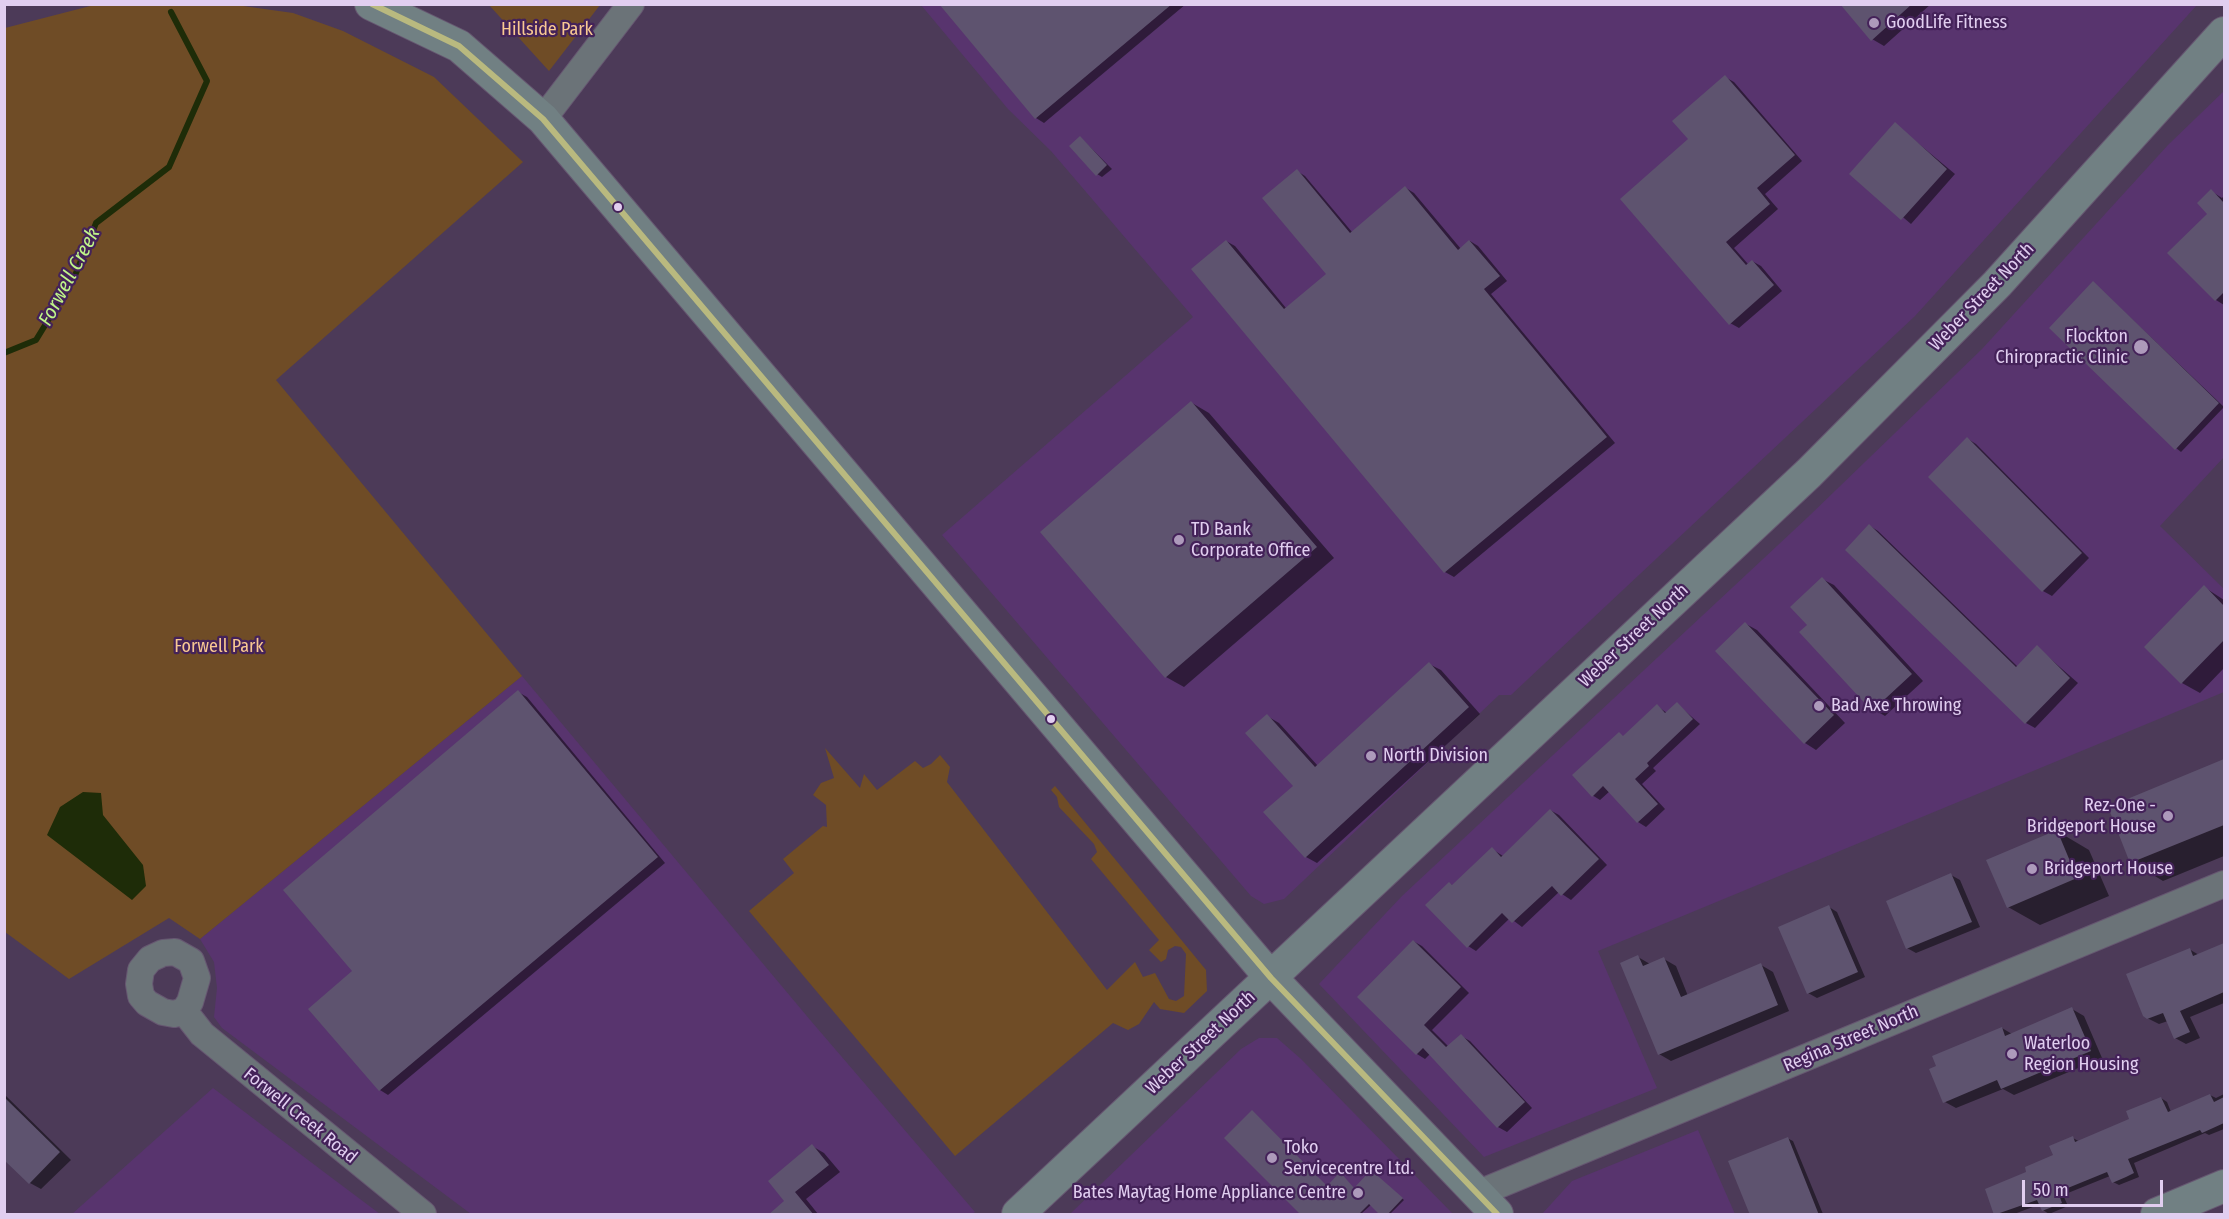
<!DOCTYPE html>
<html>
<head>
<meta charset="utf-8">
<style>
	body { margin:0 }
	#map { position:relative; width:2229px; height:1219px; overflow:hidden; background:#4c3a58; font-family:"Fira Sans Condensed",sans-serif }
	canvas { display:block }
	.frame { position:absolute; inset:0; border:6px solid #e1cef0; pointer-events:none }
	.scale { position:absolute; left:2022px; top:1180px; width:141px; height:27px; box-sizing:border-box; border:3px solid #e1cef0; border-top:0; padding-left:8px; font-size:18px; line-height:21px; white-space:nowrap; color:#e1cef0; -webkit-text-stroke:4px #442259; paint-order:stroke }
</style>
</head>
<body>
<div id="map">
<canvas width="2229" height="1219"></canvas>
<div class="frame"></div>
<div class="scale">50 m</div>
</div>
<script>
const context = document.querySelector('canvas').getContext('2d');
context.lineJoin = 'round';
function fill(path, color) { context.fillStyle = color; context.fill(path, 'evenodd'); }
const poly = rows => new Path2D(rows.map(r => 'M' + r).join(''));
function trace(path, color, width, dash) { context.strokeStyle = color; context.lineWidth = width; context.lineCap = dash ? 'butt' : 'round'; context.setLineDash(dash || []); context.stroke(path); }
function drawText(font, color, halo, rows, align = 'center') {
  context.font = font + ' "Fira Sans Condensed",sans-serif'; context.lineWidth = 4.5; context.setLineDash([]); context.textBaseline = 'middle'; context.strokeStyle = halo; context.fillStyle = color; for (const [text, x, y, turn = 0] of rows) {
    context.save(); context.translate(x, y); context.rotate((+turn || 0) * Math.PI / 180); context.textAlign = isNaN(turn) ? turn : align; if (halo) context.strokeText(text, 0, 0); context.fillText(text, 0, 0); context.restore();
  }
}
const built = poly([
	[921,5,2197,5,1915,316,1511,695,1499,695,1284,899,1264,904,1251,896,942,535,1193,317,1051,151,1008,109],
	[2224,91,2224,457,2160,526,2224,589,2224,692,1598,951,1657,1088,1484,1157,1319,984,1402,896,1808,517,1982,349,2168,145],
	[522,676,811,1021,975,1212,972,1214,471,1214,222,1028,214,1017,217,988,214,962,200,939],
	[1259,1038,1277,1038,1301,1059,1453,1214,1070,1214,1241,1049],
	[213,1088,320,1169,380,1214,72,1214],
	[1698,1130,1735,1214,1542,1214,1572,1181]
]);
const green = poly([
	[98,4,236,5,293,13,343,31,434,77,523,162,276,380,522,676,200,939,169,918,69,979,5,932,5,28],
	[489,5,600,5,549,71],
	[825,748,860,788,864,774,877,790,915,761,923,768,931,764,940,755,950,767,947,782,1107,990,1135,962,1143,977,1155,973,1169,999,1176,1001,1184,996,1186,954,1181,947,1175,946,1168,950,1166,959,1161,962,1149,950,1159,940,1091,859,1097,852,1094,844,1059,807,1057,797,1051,790,1055,786,1206,970,1207,991,1184,1013,1160,1009,1154,1002,1139,1024,1128,1030,1113,1023,955,1156,749,911,794,873,783,859,823,826,827,827,826,805,813,795,821,783,834,778]
]);
const water = poly([
	[83,792,101,793,103,815,143,865,146,886,132,900,47,835,60,807]
]);
const shadow = poly([
	[941,4,1186,4,1044,123,1036,118],
	[1842,4,1931,4,1884,46,1872,39],
	[1725,77,1734,82,1802,161,1765,194,1778,209,1734,248,1748,264,1752,261,1761,266,1782,291,1739,328,1730,323,1691,140],
	[1895,124,1955,174,1911,224,1851,173],
	[1080,137,1112,169,1102,177,1097,174],
	[1297,171,1305,176,1352,232,1406,188,1414,193,1461,249,1470,241,1478,246,1507,281,1491,294,1615,443,1454,577,1445,572,1193,269,1226,241,1235,246,1286,308,1328,274],
	[2211,191,2222,198,2224,196,2224,305,2216,300,2170,253,2209,214],
	[2094,283,2224,407,2181,452,2176,448],
	[1192,403,1209,413,1334,558,1184,687,1166,677,1042,532],
	[1968,439,1976,444,2089,558,2052,596,2043,591,1930,477],
	[1870,526,1878,531,2018,667,2037,647,2078,683,2035,728,2026,723,1847,550],
	[1822,579,1834,585,1923,681,1885,716,1873,709,1809,625],
	[2204,587,2224,600,2224,668,2200,693,2182,683],
	[1746,624,1757,630,1845,723,1816,750,1805,743],
	[1429,664,1441,670,1480,714,1317,863,1306,857,1295,786,1267,716,1279,723,1318,766],
	[518,692,527,697,665,863,388,1095,380,1090,354,971],
	[1677,704,1700,724,1653,768,1656,771,1642,784,1665,809,1646,827,1638,822,1610,791,1600,800,1592,795,1619,734,1624,737,1657,706,1667,713],
	[2224,761,2224,856,2163,881,2132,862,2109,808],
	[1550,810,1559,815,1607,865,1571,900,1559,892,1522,927,1510,918,1476,951,1468,946,1449,883,1453,886,1492,849,1503,856],
	[2057,831,2089,850,2109,896,2040,925,2008,907],
	[1951,875,1960,880,1980,927,1916,953,1907,948],
	[1829,907,1837,912,1865,977,1817,998,1808,993],
	[1413,941,1422,946,1469,993,1432,1030,1449,1047,1461,1036,1470,1041,1532,1108,1507,1132,1498,1127,1430,1054,1425,1059,1417,1054],
	[2224,945,2224,1003,2190,1017,2200,1038,2186,1044,2175,1038,2168,1021,2159,1024,2147,1018,2189,949,2199,955],
	[1638,957,1650,964,1664,959,1676,966,1688,996,1761,965,1773,972,1789,1011,1671,1061,1659,1054],
	[2072,1009,2084,1016,2102,1058,2014,1095,2003,1089,1956,1108,1945,1102,2002,1028,2012,1034],
	[4,1094,71,1160,41,1189,30,1183,4,1157],
	[2224,1094,2224,1129,2209,1135,2205,1133,2134,1163,2139,1177,2119,1185,2113,1182,2110,1176,2063,1195,2068,1206,2049,1214,2043,1210,2041,1204,2014,1214,1996,1214,1987,1190,2028,1173,2055,1156,2073,1138,2080,1142,2130,1120,2161,1098,2167,1102,2171,1112,2210,1095,2216,1098],
	[1787,1138,1793,1141,1823,1214,1751,1214],
	[812,1146,824,1153,840,1172,806,1199,818,1214,770,1214,787,1201],
	[1373,1173,1404,1200,1390,1214,1382,1214,1372,1204,1361,1214,1300,1214,1328,1187,1355,1189]
]);
const stream = poly([
	[4,353,36,340,74,278,96,223,169,167,207,81,171,12]
]);
const building = poly([
	[939,4,1172,4,1035,119],
	[1840,4,1912,4,1871,41],
	[1725,75,1795,155,1757,188,1770,204,1726,242,1746,265,1752,260,1774,285,1729,325,1620,199,1688,139,1672,121],
	[1895,122,1947,169,1901,220,1849,174],
	[1080,136,1107,165,1096,176,1069,146],
	[1297,169,1350,233,1405,186,1458,250,1469,240,1500,276,1484,289,1607,437,1444,573,1191,269,1226,240,1284,309,1326,274,1262,198],
	[2211,189,2224,203,2224,292,2215,301,2167,253,2207,214,2197,203],
	[2093,281,2219,403,2175,450,2049,328],
	[1191,401,1317,547,1165,678,1040,532],
	[1967,437,2082,553,2042,592,1928,477],
	[1869,524,2016,667,2037,645,2070,678,2025,724,1845,550],
	[1822,577,1912,674,1872,711,1799,632,1807,625,1790,607],
	[2204,585,2224,606,2224,640,2181,684,2144,647],
	[1745,622,1834,715,1804,744,1715,651],
	[1429,662,1469,707,1305,858,1263,812,1293,786,1245,733,1267,714,1315,767],
	[518,690,658,857,379,1091,308,1009,352,971,283,890],
	[1677,702,1693,719,1647,763,1649,766,1635,779,1658,804,1637,823,1603,786,1592,797,1572,775,1619,732,1623,736,1657,704,1665,713],
	[2224,759,2224,825,2130,863,2108,807],
	[1550,809,1599,859,1561,896,1552,886,1512,923,1502,913,1467,948,1425,905,1449,882,1452,885,1492,847,1501,857],
	[2057,830,2077,878,2007,908,1986,860],
	[1951,873,1972,922,1906,949,1886,901],
	[1829,905,1858,972,1807,994,1778,927],
	[1413,940,1461,987,1424,1025,1446,1047,1461,1034,1525,1102,1497,1128,1423,1048,1416,1055,1357,997],
	[2224,943,2224,992,2180,1011,2190,1032,2174,1039,2163,1013,2147,1019,2143,1016,2126,974,2190,948,2193,956],
	[1638,955,1643,966,1664,957,1681,997,1761,963,1778,1005,1658,1055,1620,963],
	[2072,1007,2091,1051,2001,1089,1997,1080,1943,1103,1929,1069,1936,1066,1932,1056,2002,1027,2005,1036],
	[2210,1094,2214,1102,2224,1097,2224,1123,2202,1133,2200,1130,2128,1159,2134,1173,2126,1177,2112,1183,2107,1172,2058,1192,2062,1203,2042,1211,2037,1200,1994,1215,1985,1189,2026,1172,2025,1167,2053,1155,2049,1146,2073,1136,2075,1142,2129,1119,2126,1111,2161,1097,2168,1112],
	[4,1097,60,1152,29,1184,4,1160],
	[1252,1110,1327,1186,1340,1172,1354,1188,1371,1170,1403,1198,1387,1215,1380,1215,1369,1204,1358,1215,1301,1215,1224,1138],
	[1788,1137,1819,1215,1750,1215,1728,1161],
	[812,1144,829,1165,795,1192,814,1215,768,1215,784,1201,768,1181]
]);
const minor = poly([
	[543,119,631,4],
	[175,952,191,961,197,978,190,1002,184,1011,174,1014,163,1012,147,1003,141,996,139,984,141,970,150,959,163,953,175,952],
	[184,1011,202,1034,423,1214],
	[1477,1194,2224,884]
]);
const major = poly([
	[371,4,459,46,543,119,1271,978,1497,1214],
	[1018,1214,1809,473,1997,284,2224,33],
	[2157,1214,2224,1186]
]);
const bus1 = poly([
	[372,4,459,46,543,119,1271,978,1497,1214]
]);
const markers = [
	[1874,23,6,"#ad9abb"],
	[618,207,5,"#e1cef0"],
	[2141,347,8,"#ad9abb"],
	[1179,540,6,"#ad9abb"],
	[1819,706,6,"#ad9abb"],
	[1051,719,5,"#e1cef0"],
	[1371,756,6,"#ad9abb"],
	[2168,816,6,"#ad9abb"],
	[2032,869,6,"#ad9abb"],
	[2012,1054,6,"#ad9abb"],
	[1272,1158,6,"#ad9abb"],
	[1358,1193,6,"#ad9abb"]
];
const poiNames = [
	["GoodLife Fitness",1886,23],
	["Flockton",2128,337,"right"],
	["Chiropractic Clinic",2128,358,"right"],
	["TD Bank",1191,530],
	["Corporate Office",1191,551],
	["Bad Axe Throwing",1831,706],
	["North Division",1383,756],
	["Rez-One -",2156,806,"right"],
	["Bridgeport House",2156,827,"right"],
	["Bridgeport House",2044,869],
	["Waterloo",2024,1044],
	["Region Housing",2024,1065],
	["Toko",1284,1148],
	["Servicecentre Ltd.",1284,1169],
	["Bates Maytag Home Appliance Centre",1346,1193,"right"]
];
const parkNames = [
	["Hillside Park",547,30],
	["Forwell Park",219,647]
];
const streetNames = [
	["Weber Street North",1982,297,-46],
	["Weber Street North",1634,636,-43],
	["Regina Street North",1851,1039,-23],
	["Weber Street North",1201,1043,-43],
	["Forwell Creek Road",300,1116,39]
];
const waterNames = [
	["Forwell Creek",70,277,-62]
];
fill(built, '#58346e');
fill(green, '#6f4c26');
fill(water, '#1e2c08');
fill(shadow, '#0007');
trace(stream, '#1e2c08', 6);
fill(building, '#5e536f');
trace(minor, '#665771', 28);
trace(major, '#665771', 34);
trace(minor, '#6b7378', 26);
trace(major, '#718083', 32);
trace(bus1, '#b9b97f', 6);
for (const [x, y, r, color] of markers) { const dot = new Path2D(); dot.arc(x, y, r, 0, 2 * Math.PI); context.fillStyle = color; context.fill(dot); trace(dot, '#442259', 2); }
drawText('18px', '#e1cef0', '#442259', poiNames, 'left');
drawText('18px', '#f9c992', '#442259', parkNames);
drawText('18px', '#e1cef0', '#442259', streetNames);
drawText('italic 20px', '#c0f689', '#442259', waterNames);
</script>
</body>
</html>
